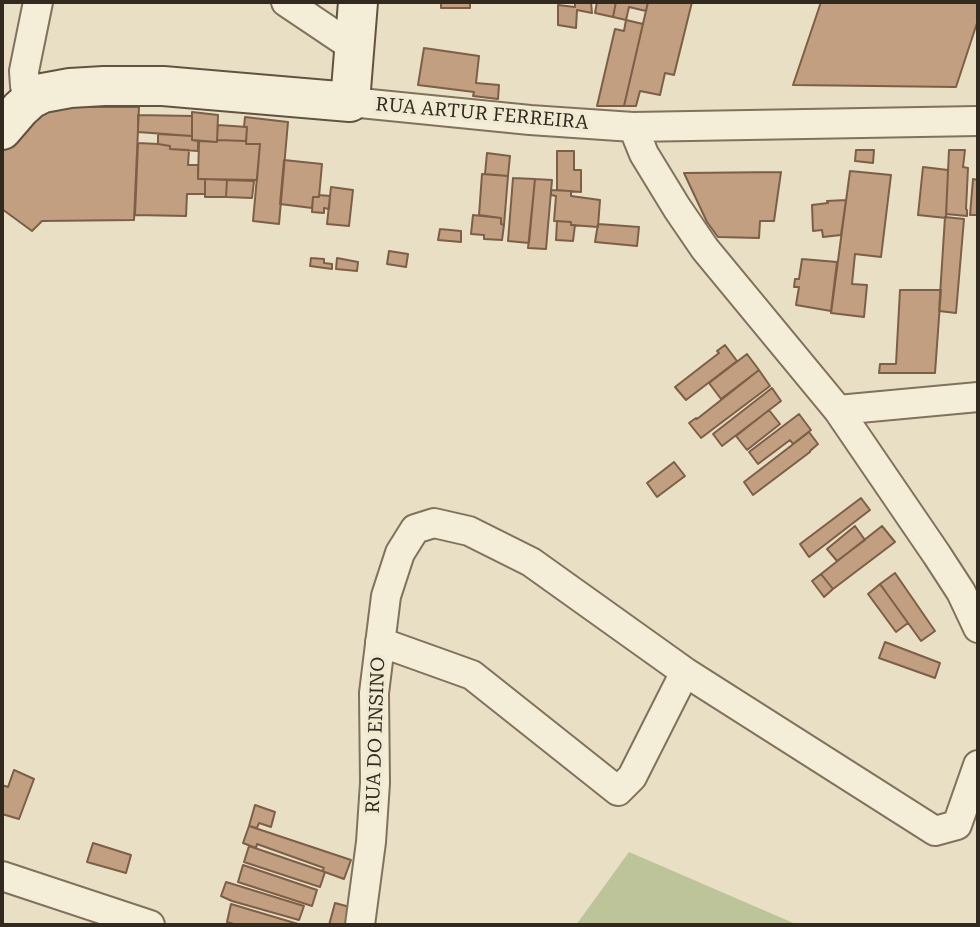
<!DOCTYPE html>
<html>
<head>
<meta charset="utf-8">
<style>
	body { margin:0 }
	#map { position:relative; width:980px; height:927px; overflow:hidden; background:#e8dfc5; font-family:"Roboto Serif",serif }
	canvas { display:block }
	.frame { position:absolute; inset:0; border:4px solid #322a1f; pointer-events:none }
</style>
</head>
<body>
<div id="map">
<canvas width="980" height="927"></canvas>
<div class="frame"></div>
</div>
<script>
const context = document.querySelector('canvas').getContext('2d');
context.lineJoin = 'round';
function fill(path, color) { context.fillStyle = color; context.fill(path, 'evenodd'); }
const poly = rows => new Path2D(rows.map(r => 'M' + r).join(''));
function trace(path, color, width, dash) { context.strokeStyle = color; context.lineWidth = width; context.lineCap = dash ? 'butt' : 'round'; context.setLineDash(dash || []); context.stroke(path); }
function drawText(font, color, halo, rows, align = 'center') {
  context.font = font + ' "Roboto Serif",serif'; context.lineWidth = 7; context.setLineDash([]); context.textBaseline = 'middle'; context.strokeStyle = halo; context.fillStyle = color; for (const [text, x, y, turn = 0] of rows) {
    context.save(); context.translate(x, y); context.rotate((+turn || 0) * Math.PI / 180); context.textAlign = isNaN(turn) ? turn : align; if (halo) context.strokeText(text, 0, 0); context.fillText(text, 0, 0); context.restore();
  }
}
const green = poly([
	[629,852,798,925,576,925]
]);
const building = poly([
	[441,2,470,2,470,8,441,8,441,2],
	[575,2,591,2,592,13,577,10,576,28,558,25,558,5,575,7,575,2],
	[597,2,616,2,613,17,595,13,597,2],
	[616,2,648,2,646,11,629,7,626,20,613,17,616,2],
	[648,2,692,2,674,75,665,73,660,95,640,91,636,106,624,106,648,2],
	[821,2,978,2,978,20,956,87,793,85,821,2],
	[626,20,643,24,624,106,597,106,615,29,624,31,626,20],
	[424,48,479,56,476,83,499,85,498,99,473,96,474,92,418,85,424,48],
	[54,107,139,107,134,220,42,221,32,231,2,209,2,148,28,118,54,107],
	[192,112,218,115,217,142,192,140,192,112],
	[138,115,192,116,192,136,138,132,138,115],
	[245,117,288,122,279,224,253,221,260,144,246,144,247,127,244,127,245,117],
	[218,125,247,127,246,141,217,140,218,125],
	[158,134,192,136,192,140,198,141,198,151,170,149,170,146,158,144,158,134],
	[217,140,246,141,246,144,260,144,257,180,198,179,199,141,217,142,217,140],
	[138,143,158,144,170,146,170,149,189,150,188,165,198,165,198,179,205,179,205,194,187,194,186,216,135,215,138,143],
	[856,150,874,150,873,163,855,161,856,150],
	[949,150,965,150,963,167,968,168,966,209,967,210,967,216,946,214,949,150],
	[557,151,574,151,574,170,581,170,581,192,557,190,557,151],
	[487,153,510,156,508,176,485,174,487,153],
	[284,160,322,164,319,197,313,197,312,208,280,204,284,160],
	[923,167,948,170,946,218,918,215,923,167],
	[850,171,891,175,881,257,855,254,852,284,867,285,864,317,831,313,850,171],
	[781,172,774,221,760,221,759,238,718,237,707,222,684,173,781,172],
	[482,174,508,176,504,225,501,224,501,218,479,215,482,174],
	[513,178,535,179,529,243,508,241,513,178],
	[205,179,227,180,226,197,205,197,205,179],
	[535,179,552,180,546,249,528,248,535,179],
	[973,179,978,180,978,215,970,215,973,179],
	[227,180,254,181,252,198,226,197,227,180],
	[331,187,353,190,349,226,327,224,331,187],
	[551,190,571,191,571,196,600,200,598,227,571,225,571,222,554,221,556,196,551,195,551,190],
	[319,195,330,196,329,209,324,208,324,213,312,212,313,197,319,197,319,195],
	[846,200,841,235,823,237,822,230,813,231,812,205,828,203,827,201,846,200],
	[473,215,501,218,501,224,504,225,502,240,484,239,484,235,471,234,473,215],
	[945,217,964,219,956,313,939,311,945,217],
	[557,221,571,222,571,225,575,225,573,241,556,240,557,221],
	[598,224,639,227,637,246,595,242,598,224],
	[440,229,461,231,461,242,438,240,440,229],
	[389,251,408,254,406,267,387,264,389,251],
	[311,258,324,259,324,263,332,264,332,269,310,266,311,258],
	[337,258,358,262,357,271,336,269,337,258],
	[802,259,837,262,831,311,796,305,799,287,794,287,795,279,799,279,802,259],
	[900,290,941,290,935,373,879,373,880,364,896,364,900,290],
	[725,345,737,361,686,400,675,387,719,353,717,351,725,345],
	[747,354,759,370,721,399,709,383,747,354],
	[759,370,770,386,701,438,689,423,696,418,697,419,759,370],
	[772,388,781,401,722,446,713,434,772,388],
	[769,410,780,424,747,450,736,436,769,410],
	[799,414,811,430,793,444,790,440,758,464,749,452,799,414],
	[809,432,818,444,810,451,810,452,753,495,744,482,809,432],
	[674,462,685,476,657,497,647,483,674,462],
	[861,498,870,510,809,557,800,544,861,498],
	[855,526,865,540,837,561,827,549,855,526],
	[882,526,895,542,833,589,821,574,882,526],
	[895,573,935,631,921,641,880,584,895,573],
	[821,574,833,589,824,597,812,581,821,574],
	[880,584,908,623,896,632,868,594,880,584],
	[885,642,940,663,935,678,879,658,885,642],
	[14,770,34,779,19,819,2,814,2,785,8,787,14,770],
	[255,805,275,812,271,827,259,823,257,828,249,826,255,805],
	[249,826,351,860,344,879,322,871,324,868,257,844,256,848,243,843,249,826],
	[93,843,131,855,126,873,87,862,93,843],
	[249,846,325,872,320,887,244,862,249,846],
	[243,865,317,890,312,906,238,882,243,865],
	[226,882,304,906,299,920,232,901,221,896,226,882],
	[335,903,357,909,353,925,329,925,335,903],
	[231,904,298,924,302,925,237,925,227,922,231,904]
]);
const street = poly([
	[286,2,353,47],
	[31,99,25,86,24,71,38,2],
	[350,102,530,120,633,127,978,121],
	[633,127,644,154,677,208,705,249,838,410,937,555,961,592,978,628],
	[838,410,978,397],
	[380,642,472,675,618,791,632,777,685,672,935,831,957,825,978,765],
	[2,876,150,925],
	[360,925,371,842,375,783,374,693,386,596,400,553,415,529,434,523,469,531,531,562,685,672]
]);
const secondary = poly([
	[2,130,20,109,31,99,43,93,70,88,104,86,163,86,350,102,358,2]
]);
const streetNames = [
	["RUA ARTUR FERREIRA",482,114,5],
	["RUA DO ENSINO",376,735,-88]
];
fill(green, '#bdc49a');
fill(building, '#c19f80');
trace(building, '#7c5f46', 2);
trace(street, '#80725d', 32);
trace(secondary, '#625341', 42);
trace(street, '#f4edd7', 28);
trace(secondary, '#f4edd7', 38);
drawText('19px', '#322a1f', '#f0ead3', streetNames);
</script>
</body>
</html>
